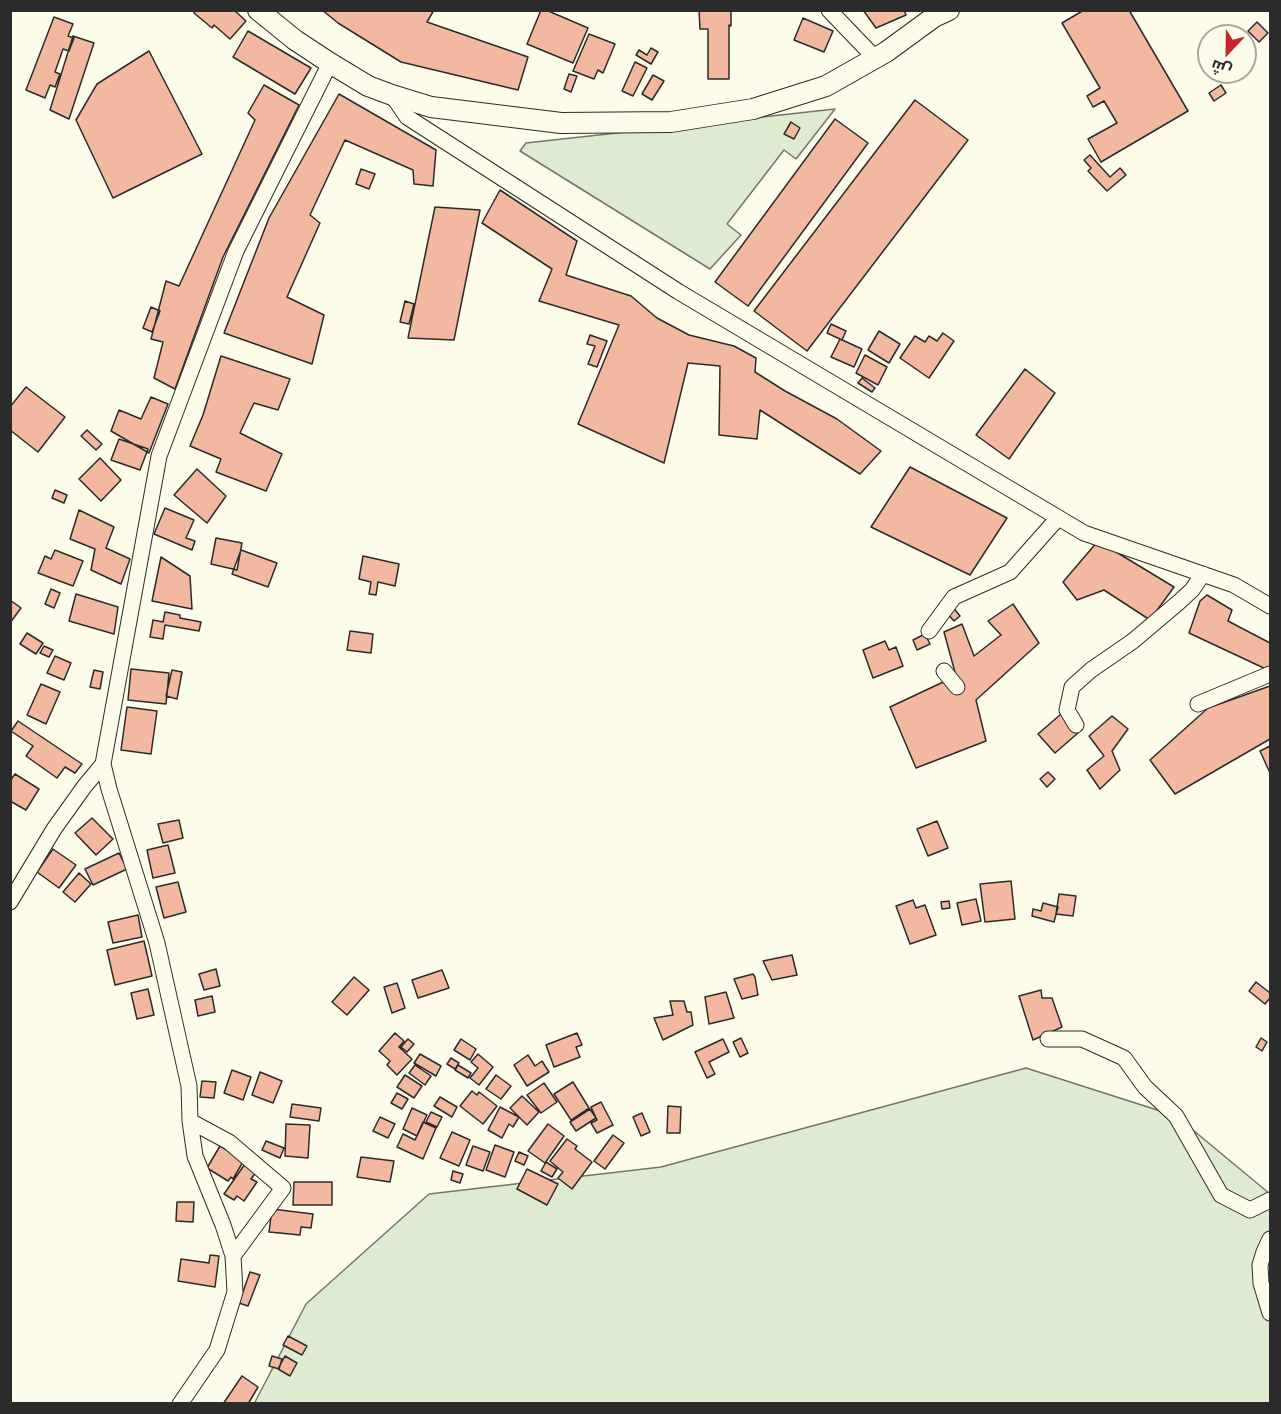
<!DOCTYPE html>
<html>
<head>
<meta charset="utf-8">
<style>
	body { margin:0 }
	#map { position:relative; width:1281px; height:1414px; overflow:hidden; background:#fdfbea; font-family:Inter,Cairo,sans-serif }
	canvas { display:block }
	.frame { position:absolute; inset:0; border:12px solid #2b2b2b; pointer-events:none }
	.north { position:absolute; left:1197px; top:24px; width:60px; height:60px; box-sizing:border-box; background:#fdfbea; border:2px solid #a9a89e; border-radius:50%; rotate:202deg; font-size:16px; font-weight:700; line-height:24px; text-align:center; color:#2b2b2b }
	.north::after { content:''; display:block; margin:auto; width:21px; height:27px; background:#c62828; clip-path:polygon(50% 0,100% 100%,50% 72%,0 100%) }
</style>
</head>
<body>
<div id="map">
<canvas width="1281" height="1414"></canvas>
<div class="frame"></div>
<div class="north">ش</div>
</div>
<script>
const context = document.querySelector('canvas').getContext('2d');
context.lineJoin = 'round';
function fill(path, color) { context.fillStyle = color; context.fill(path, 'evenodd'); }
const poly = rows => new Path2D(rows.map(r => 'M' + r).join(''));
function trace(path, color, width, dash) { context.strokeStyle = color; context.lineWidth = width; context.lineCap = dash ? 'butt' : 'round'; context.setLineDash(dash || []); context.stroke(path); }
const green = poly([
	[835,109,796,159,784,150,727,224,741,235,710,269,520,151,526,143,835,109],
	[1026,1068,1176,1116,1270,1194,1270,1403,254,1404,306,1304,429,1194,661,1167,1026,1068]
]);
const building = poly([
	[196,10,234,10,246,21,230,39,214,25,212,28,194,13,196,10],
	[322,10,434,10,427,22,528,57,518,90,401,62,338,23,322,10],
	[541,10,546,10,588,28,573,63,527,44,541,10],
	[699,10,731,10,731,26,729,25,729,79,708,79,708,29,700,29,699,10],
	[863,10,904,10,906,15,876,28,863,10],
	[1084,10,1129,10,1188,111,1101,162,1088,139,1117,123,1104,101,1093,107,1087,96,1100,88,1062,23,1084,10],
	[54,17,73,24,68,36,74,38,69,51,63,49,55,72,60,74,55,87,50,85,45,98,26,90,54,17],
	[803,18,833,31,824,52,794,40,803,18],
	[1257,22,1268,33,1259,42,1248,31,1257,22],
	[248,31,311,68,295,94,233,57,248,31],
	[589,34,615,44,603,73,598,70,594,79,573,71,589,34],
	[73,36,94,43,69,119,50,110,73,36],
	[651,48,658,52,651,64,636,55,639,50,647,55,651,48],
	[149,51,202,154,113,198,76,120,97,84,149,51],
	[635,62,647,68,633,96,622,91,635,62],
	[569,74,577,76,571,92,564,89,569,74],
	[653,75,664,81,652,100,642,94,653,75],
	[264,85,299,105,223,257,175,389,154,378,163,342,151,339,166,281,179,286,255,120,248,113,264,85],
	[1221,85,1226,93,1214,101,1209,93,1221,85],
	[339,94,436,150,433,186,414,184,413,170,345,140,310,215,320,223,287,297,324,315,312,364,224,333,269,218,339,94],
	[915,100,968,140,807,351,754,311,915,100],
	[835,119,868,143,748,306,715,282,835,119],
	[791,122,800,128,794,139,784,134,791,122],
	[1090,155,1110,177,1120,168,1126,175,1107,191,1088,171,1091,168,1084,160,1090,155],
	[361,169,375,174,369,189,356,184,361,169],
	[500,190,577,241,566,275,631,296,657,318,689,335,734,346,756,358,755,372,785,391,837,419,881,451,860,474,760,410,757,439,719,435,720,366,688,363,664,463,578,424,619,325,539,301,552,269,482,223,500,190],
	[435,207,480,210,454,340,408,338,435,207],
	[405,301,414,304,409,324,400,322,405,301],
	[151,307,160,311,152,332,143,328,151,307],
	[831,324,846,331,842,340,827,333,831,324],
	[879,331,900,344,889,363,868,350,879,331],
	[943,333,954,341,929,378,900,358,915,336,925,342,929,336,937,341,943,333],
	[590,335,607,341,597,367,588,364,595,346,587,344,590,335],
	[840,339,862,349,854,367,831,357,840,339],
	[865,355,887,367,878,385,856,373,865,355],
	[221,356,290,379,278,410,254,403,240,433,282,454,266,491,216,472,221,459,190,446,203,415,221,356],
	[1025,369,1055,393,1009,459,976,435,1025,369],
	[862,378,875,388,872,392,858,383,862,378],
	[26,387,65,417,38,452,10,430,10,407,26,387],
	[151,397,168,404,149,453,111,431,119,410,141,419,151,397],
	[87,430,102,444,96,450,81,436,87,430],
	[119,439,148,449,140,470,111,460,119,439],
	[100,458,121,480,101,501,79,479,100,458],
	[910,467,1007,518,970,575,871,527,910,467],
	[197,469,226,496,207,523,174,495,197,469],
	[55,490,67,495,64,503,52,498,55,490],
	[165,508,194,520,186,538,195,541,192,550,154,534,165,508],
	[79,510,114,527,106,548,130,559,121,584,91,570,95,549,70,539,79,510],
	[216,538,242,543,237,570,211,564,216,538],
	[1098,541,1174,587,1150,620,1104,590,1077,600,1063,582,1098,541],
	[55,550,83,561,73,586,38,573,45,556,51,559,55,550],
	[241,550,277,563,268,587,232,574,241,550],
	[363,556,399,564,395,586,378,582,376,595,369,594,371,582,359,579,363,556],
	[161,557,190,576,192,609,152,601,161,557],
	[51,589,60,593,54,608,45,604,51,589],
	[76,594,118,607,114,634,69,621,76,594],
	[1207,595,1232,610,1228,621,1270,643,1270,665,1268,670,1189,633,1200,601,1207,595],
	[10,600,21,608,10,623,10,600],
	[1013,604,1039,643,976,700,986,741,916,768,890,707,956,676,944,632,962,624,974,656,1001,635,988,621,1013,604],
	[952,606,960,616,954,621,945,611,952,606],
	[165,612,180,615,180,618,201,622,199,631,165,625,163,639,150,637,153,620,163,622,165,612],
	[350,631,373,634,371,653,347,650,350,631],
	[27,633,43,643,36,654,20,644,27,633],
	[925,634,930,644,917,650,913,640,925,634],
	[885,641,889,650,896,647,903,666,873,678,863,650,885,641],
	[44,646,53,650,49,657,40,653,44,646],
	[55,656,71,663,64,680,47,673,55,656],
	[131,669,169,673,166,704,128,700,131,669],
	[94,670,103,672,100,689,90,687,94,670],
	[172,670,182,672,177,699,166,696,172,670],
	[41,684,60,692,46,724,27,715,41,684],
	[1270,686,1270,739,1175,794,1150,760,1208,708,1270,686],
	[127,707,157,711,151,754,121,750,127,707],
	[1061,714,1078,733,1055,753,1038,734,1061,714],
	[1112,716,1128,729,1112,751,1120,770,1100,789,1087,770,1104,756,1089,736,1112,716],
	[18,721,82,764,75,773,65,767,57,778,26,756,33,746,11,731,18,721],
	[1270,746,1270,773,1260,751,1270,746],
	[1048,772,1055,779,1047,787,1040,779,1048,772],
	[15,774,39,789,26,810,10,801,10,781,15,774],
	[92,818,113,839,96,855,75,833,92,818],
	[179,820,183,838,163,843,158,824,179,820],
	[937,821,948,848,928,856,917,829,937,821],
	[168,845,175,873,153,878,147,850,168,845],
	[53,849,76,865,59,888,37,872,53,849],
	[119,853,127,869,93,885,85,869,119,853],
	[79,873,91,884,75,902,63,892,79,873],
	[1011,881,1015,919,985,922,980,884,1011,881],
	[178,882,186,912,164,918,156,887,178,882],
	[1059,894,1076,896,1073,916,1056,914,1059,894],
	[976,899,981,921,962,925,957,903,976,899],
	[913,900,916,908,925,905,936,935,910,944,896,906,913,900],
	[949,901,950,908,942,909,941,902,949,901],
	[1043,903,1058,907,1054,922,1032,916,1033,909,1041,911,1043,903],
	[138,915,142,937,113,943,108,922,138,915],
	[144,941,152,976,115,985,107,950,144,941],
	[792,955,797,975,772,980,763,961,792,955],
	[216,969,220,986,204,990,199,974,216,969],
	[442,970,449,988,418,998,412,980,442,970],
	[753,974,755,977,758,995,742,999,734,979,753,974],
	[354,977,369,990,347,1015,332,1002,354,977],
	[1256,982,1270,993,1270,998,1265,1004,1249,991,1256,982],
	[397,983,405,1008,392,1013,384,987,397,983],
	[148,989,154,1015,137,1019,131,993,148,989],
	[1041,990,1042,998,1052,998,1062,1027,1033,1040,1019,996,1041,990],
	[726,992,734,1018,709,1024,705,997,726,992],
	[212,996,215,1012,198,1016,195,1000,212,996],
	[670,1001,684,1001,687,1012,691,1012,693,1025,663,1040,654,1018,673,1015,670,1001],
	[395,1033,404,1041,399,1047,412,1059,397,1075,387,1065,390,1061,379,1051,395,1033],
	[577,1033,582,1045,576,1047,580,1057,554,1067,546,1045,577,1033],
	[741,1038,748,1053,740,1057,733,1042,741,1038],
	[1261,1038,1267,1042,1262,1051,1256,1047,1261,1038],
	[408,1039,414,1044,407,1052,401,1047,408,1039],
	[461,1039,476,1049,470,1060,454,1050,461,1039],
	[723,1039,729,1052,709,1062,715,1074,707,1078,695,1052,723,1039],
	[420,1054,441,1066,436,1076,414,1063,420,1054],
	[478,1054,493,1067,479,1085,470,1078,478,1068,471,1062,478,1054],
	[528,1055,535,1066,542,1061,549,1072,527,1086,514,1065,528,1055],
	[451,1058,459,1063,455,1069,447,1064,451,1058],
	[415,1065,431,1076,425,1085,409,1073,415,1065],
	[458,1065,471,1073,468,1078,455,1070,458,1065],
	[232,1070,251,1077,243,1100,224,1093,232,1070],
	[260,1072,282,1081,273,1103,252,1095,260,1072],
	[405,1075,422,1086,414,1098,397,1087,405,1075],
	[496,1075,511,1086,501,1099,486,1089,496,1075],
	[202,1081,216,1082,214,1098,200,1097,202,1081],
	[573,1082,589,1108,571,1120,554,1094,573,1082],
	[544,1083,557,1102,541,1113,527,1095,544,1083],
	[472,1091,477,1095,479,1092,497,1106,483,1124,460,1106,472,1091],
	[397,1093,408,1099,402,1109,391,1103,397,1093],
	[522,1096,539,1112,527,1125,510,1108,522,1096],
	[440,1097,457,1107,452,1117,434,1106,440,1097],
	[601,1102,613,1125,597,1133,591,1123,597,1120,591,1107,601,1102],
	[292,1104,321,1108,319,1121,290,1117,292,1104],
	[668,1106,681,1107,680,1133,667,1133,668,1106],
	[500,1107,519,1117,513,1127,509,1124,502,1138,488,1130,500,1107],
	[412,1108,427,1115,417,1136,403,1129,412,1108],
	[590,1109,596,1118,576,1131,570,1122,590,1109],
	[431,1112,442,1117,437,1127,426,1122,431,1112],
	[642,1113,650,1132,641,1136,633,1117,642,1113],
	[380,1117,395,1124,388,1138,373,1131,380,1117],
	[423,1122,436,1128,423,1159,397,1147,403,1134,415,1140,423,1122],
	[286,1124,310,1125,308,1158,285,1156,286,1124],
	[548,1124,564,1136,545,1163,528,1151,548,1124],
	[452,1132,470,1140,459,1166,440,1158,452,1132],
	[613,1135,624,1143,605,1169,594,1161,613,1135],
	[567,1139,577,1146,575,1149,592,1162,572,1189,558,1178,563,1172,550,1161,567,1139],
	[266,1141,284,1148,280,1158,262,1150,266,1141],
	[495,1145,514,1152,505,1177,486,1170,495,1145],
	[220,1146,244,1160,233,1179,231,1177,228,1181,207,1168,220,1146],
	[473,1146,490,1152,483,1171,466,1165,473,1146],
	[519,1152,528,1156,524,1165,515,1161,519,1152],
	[361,1157,394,1161,390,1182,357,1177,361,1157],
	[546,1162,557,1169,552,1177,541,1171,546,1162],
	[245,1164,256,1172,251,1179,257,1182,244,1201,237,1196,234,1200,224,1194,245,1164],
	[527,1169,558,1184,547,1205,517,1189,527,1169],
	[453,1171,463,1174,460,1183,451,1180,453,1171],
	[294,1182,332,1182,332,1205,293,1205,294,1182],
	[177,1202,194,1202,193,1222,176,1221,177,1202],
	[272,1209,313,1214,311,1228,301,1227,300,1235,269,1232,272,1209],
	[210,1255,219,1256,215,1287,178,1281,181,1259,209,1263,210,1255],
	[250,1272,260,1275,248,1306,239,1303,250,1272],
	[288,1336,307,1346,302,1355,283,1345,288,1336],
	[272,1356,282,1359,279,1369,269,1366,272,1356],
	[285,1356,297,1363,290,1376,278,1369,285,1356],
	[242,1376,258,1387,248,1404,223,1404,242,1376]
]);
const minor = poly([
	[829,10,875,58],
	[392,95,407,117,679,292,1084,533,1234,585,1270,606],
	[929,631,954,597,1010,572,1058,518],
	[944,671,957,687],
	[1198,704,1270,674],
	[1076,725,1067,710,1072,687,1091,670,1133,641,1179,602,1192,590,1203,574],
	[10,902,54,829,84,787,103,764],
	[1048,1039,1082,1039,1124,1058,1145,1087,1176,1116,1221,1195,1250,1210,1270,1200],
	[190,1121,229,1142,283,1188,233,1256],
	[1270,1239,1264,1252,1260,1265,1261,1283,1270,1313],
	[180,1404,217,1350,235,1292,233,1256,223,1225,195,1156,190,1121,189,1086,157,943,109,789,103,764,159,456,236,251,330,63]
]);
const major = poly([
	[258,10,295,40,330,63,368,86,392,95,431,107,561,123,671,122,753,109,826,86,886,52,934,17,949,10]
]);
fill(green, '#deebd1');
trace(green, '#74746e', 1.5);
fill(building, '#f2b8a0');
trace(building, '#2b2b2b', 1.5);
trace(minor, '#2b2b2b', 17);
trace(major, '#2b2b2b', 22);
trace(minor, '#fdfbea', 15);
trace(major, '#fdfbea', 20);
</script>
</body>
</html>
